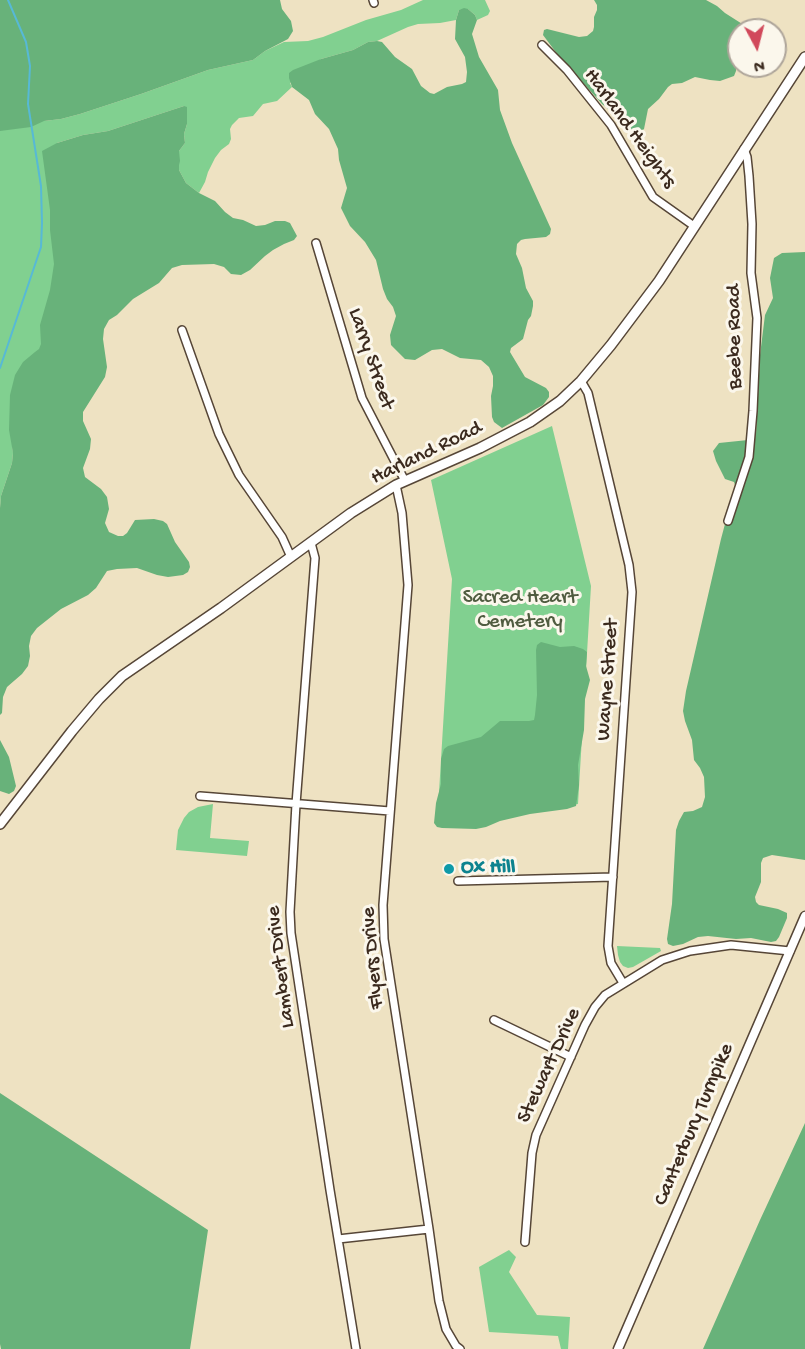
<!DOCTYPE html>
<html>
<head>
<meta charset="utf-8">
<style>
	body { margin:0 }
	#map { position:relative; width:805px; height:1349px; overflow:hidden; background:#eee2c2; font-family:"Gochi Hand",sans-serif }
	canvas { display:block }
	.north { position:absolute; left:727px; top:18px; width:60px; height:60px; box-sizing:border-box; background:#fbf7ec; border:2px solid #aea59a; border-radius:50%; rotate:173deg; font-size:16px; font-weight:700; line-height:24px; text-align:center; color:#3b2a1e }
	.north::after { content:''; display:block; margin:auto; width:21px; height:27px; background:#d1495b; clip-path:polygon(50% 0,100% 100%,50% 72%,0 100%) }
</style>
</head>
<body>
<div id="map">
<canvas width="805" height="1349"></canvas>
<div class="north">N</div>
</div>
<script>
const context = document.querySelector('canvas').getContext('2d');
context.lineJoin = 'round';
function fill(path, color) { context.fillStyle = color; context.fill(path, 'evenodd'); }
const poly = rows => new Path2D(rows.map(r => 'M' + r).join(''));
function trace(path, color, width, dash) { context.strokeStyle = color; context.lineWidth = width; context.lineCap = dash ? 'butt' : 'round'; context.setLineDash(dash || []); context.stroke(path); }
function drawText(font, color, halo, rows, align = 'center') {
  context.font = font + ' "Gochi Hand",sans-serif'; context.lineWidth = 6; context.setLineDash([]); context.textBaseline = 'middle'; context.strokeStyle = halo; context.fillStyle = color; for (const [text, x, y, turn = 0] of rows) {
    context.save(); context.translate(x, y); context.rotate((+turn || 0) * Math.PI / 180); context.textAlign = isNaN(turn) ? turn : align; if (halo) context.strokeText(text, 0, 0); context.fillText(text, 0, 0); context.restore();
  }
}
const green = poly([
	[0,0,44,121,61,119,80,114,141,94,208,70,253,60,265,51,284,42,308,41,323,37,366,20,401,10,423,0,485,0,490,11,488,15,477,20,475,15,468,9,459,10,456,20,440,23,418,24,408,27,377,41,368,42,353,50,321,59,290,83,292,87,277,101,263,104,253,116,239,118,232,125,230,129,231,139,229,144,221,150,215,158,208,172,205,182,199,193,186,183,179,170,179,151,185,143,184,134,187,124,184,106,108,131,83,135,57,143,79,267,12,443,13,453,12,463,1,496,0,507],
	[552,426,591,586,578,804,437,825,452,579,431,480],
	[213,804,210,838,249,841,247,856,176,850,178,830,184,818,189,812,198,807],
	[617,946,660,948,661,951,633,967,628,968,623,966,620,962,618,955],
	[509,1250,516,1257,509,1272,537,1315,570,1317,568,1349,561,1349,558,1336,489,1332,479,1267]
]);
const forest = poly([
	[0,0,280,0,282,9,291,21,293,31,288,39,265,51,253,60,208,70,141,94,80,114,61,119,44,121,31,127,0,131],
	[594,0,706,0,717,6,725,13,747,27,749,30,739,30,739,52,736,57,736,71,734,76,720,81,710,80,695,77,682,83,672,84,668,87,659,99,648,109,644,129,640,132,626,128,609,110,602,104,558,55,543,35,544,30,547,29,579,37,587,36,593,31,594,27,594,17,597,10,597,5],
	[464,8,468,9,475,15,477,20,472,34,479,57,498,90,500,110,512,143,551,229,550,234,546,237,525,239,521,240,517,244,516,254,522,268,526,288,533,301,533,306,531,316,528,320,523,339,511,348,510,352,525,377,546,388,549,392,549,397,543,405,502,428,494,422,492,417,491,396,493,386,493,376,489,367,481,360,460,358,442,349,432,350,415,360,405,359,391,345,390,335,396,316,393,307,387,299,383,289,376,260,365,242,350,226,341,208,347,188,339,160,338,149,329,129,315,114,309,100,292,87,289,78,289,73,293,70,321,59,353,50,368,42,377,41,382,42,395,57,412,69,421,86,430,93,434,94,447,87,462,84,466,82,467,72,465,57,455,39,456,20,459,10],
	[184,106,187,107,187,124,184,134,185,143,179,151,180,161,179,165,179,170,186,183,199,193,215,201,225,212,233,218,243,220,256,226,265,225,275,221,285,221,290,223,297,236,294,240,284,244,273,250,265,256,250,270,241,275,231,274,224,267,214,264,182,265,172,268,159,283,133,299,117,315,109,320,104,329,103,339,107,367,105,377,83,412,83,421,91,439,90,449,83,468,85,477,101,489,107,497,109,509,105,523,109,532,118,536,123,536,127,533,135,520,154,519,163,521,167,524,175,542,189,562,190,567,188,572,183,575,168,577,157,575,137,568,117,569,107,571,96,588,88,595,61,609,37,628,31,636,29,646,30,656,28,666,22,674,7,687,3,697,2,713,0,715,0,508,1,496,12,463,13,453,9,430,10,395,15,375,23,362,35,352,39,349,41,344,40,325,50,290,54,264,50,230,50,210,42,151,57,143,83,135,108,131],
	[805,252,805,860,772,855,763,858,761,863,761,882,755,897,756,902,759,905,778,909,787,913,787,918,779,937,776,941,771,942,751,938,736,939,708,936,698,937,683,944,673,946,668,944,667,939,672,904,676,830,679,821,684,812,693,811,702,807,705,797,704,777,700,768,694,760,692,740,685,721,683,711,686,691,721,539,729,509,737,492,734,482,725,479,716,461,713,451,719,443,748,440,756,434,760,355,765,315,773,298,770,278,774,258,782,253],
	[541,642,560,647,574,646,583,649,587,652,586,666,590,680,585,699,584,730,578,765,579,785,576,806,567,809,530,814,500,821,486,827,476,829,442,828,437,827,434,823,436,803,441,784,441,759,444,749,448,746,481,737,500,721,529,721,534,720,535,715,537,695,536,650,537,645],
	[0,740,9,757,16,786,14,791,9,794,0,791],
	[0,1093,208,1230,190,1349,1,1349,0,1344],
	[805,1123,805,1349,703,1349,760,1220]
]);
const stream = poly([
	[0,368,41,247,42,223,41,186,28,104,30,66,26,42,8,0]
]);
const minor = poly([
	[373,0,374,3],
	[542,45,567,70,611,125,653,197,694,226],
	[316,243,362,398,405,481],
	[182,330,219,434,239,475,282,537,291,557],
	[581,381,588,393,629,565,632,592,608,946,611,963,623,983],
	[396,485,402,513,408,585,383,905,384,939,429,1229,439,1301,446,1329,456,1346,460,1349],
	[728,521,749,457,753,411,757,318,751,273,752,224,749,176,747,157,744,149],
	[311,543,315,558,296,804,290,912,291,933,330,1190,356,1349],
	[200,796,390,811],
	[458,881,613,877],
	[494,1020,571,1057],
	[338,1239,429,1229],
	[525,1242,532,1153,536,1135,585,1025,595,1007,605,995,662,960,690,951,731,945,790,951]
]);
const tertiary = poly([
	[618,1349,805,916]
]);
const secondary = poly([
	[0,824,72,731,99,699,122,676,221,608,351,513,396,485,480,448,530,422,560,401,581,381,611,345,659,281,805,57]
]);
const markers = [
	[449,869,6,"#0f9aa8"]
];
const streetNames = [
	["Harland Heights",629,129,54],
	["Beebe Road",736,337,-91],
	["Larry Street",370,359,71],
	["Harland Road",427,454,-26],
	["Wayne Street",609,680,-86],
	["Flyers Drive",374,958,-95],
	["Lambert Drive",282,967,-97],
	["Stewart Drive",550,1066,-65],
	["Canterbury Turnpike",695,1125,-67]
];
const parkNames = [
	["Sacred Heart",520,599],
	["Cemetery",520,623]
];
const cultureNames = [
	["Ox Hill",461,869]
];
fill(green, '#81d090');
fill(forest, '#68b27a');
trace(stream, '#57b9d6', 2);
trace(minor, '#564637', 10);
trace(tertiary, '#564637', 11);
trace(secondary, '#564637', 12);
trace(minor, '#fff', 7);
trace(tertiary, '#fff', 8);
trace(secondary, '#fff', 9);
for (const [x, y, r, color] of markers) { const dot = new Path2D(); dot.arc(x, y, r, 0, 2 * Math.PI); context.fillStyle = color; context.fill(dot); trace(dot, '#fbf7ec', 2); }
drawText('21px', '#3b2a1e', '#fbf7ec', streetNames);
drawText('21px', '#505c40', '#fbf7ec', parkNames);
drawText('bold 21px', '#0d838f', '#fbf7ec', cultureNames, 'left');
</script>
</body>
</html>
